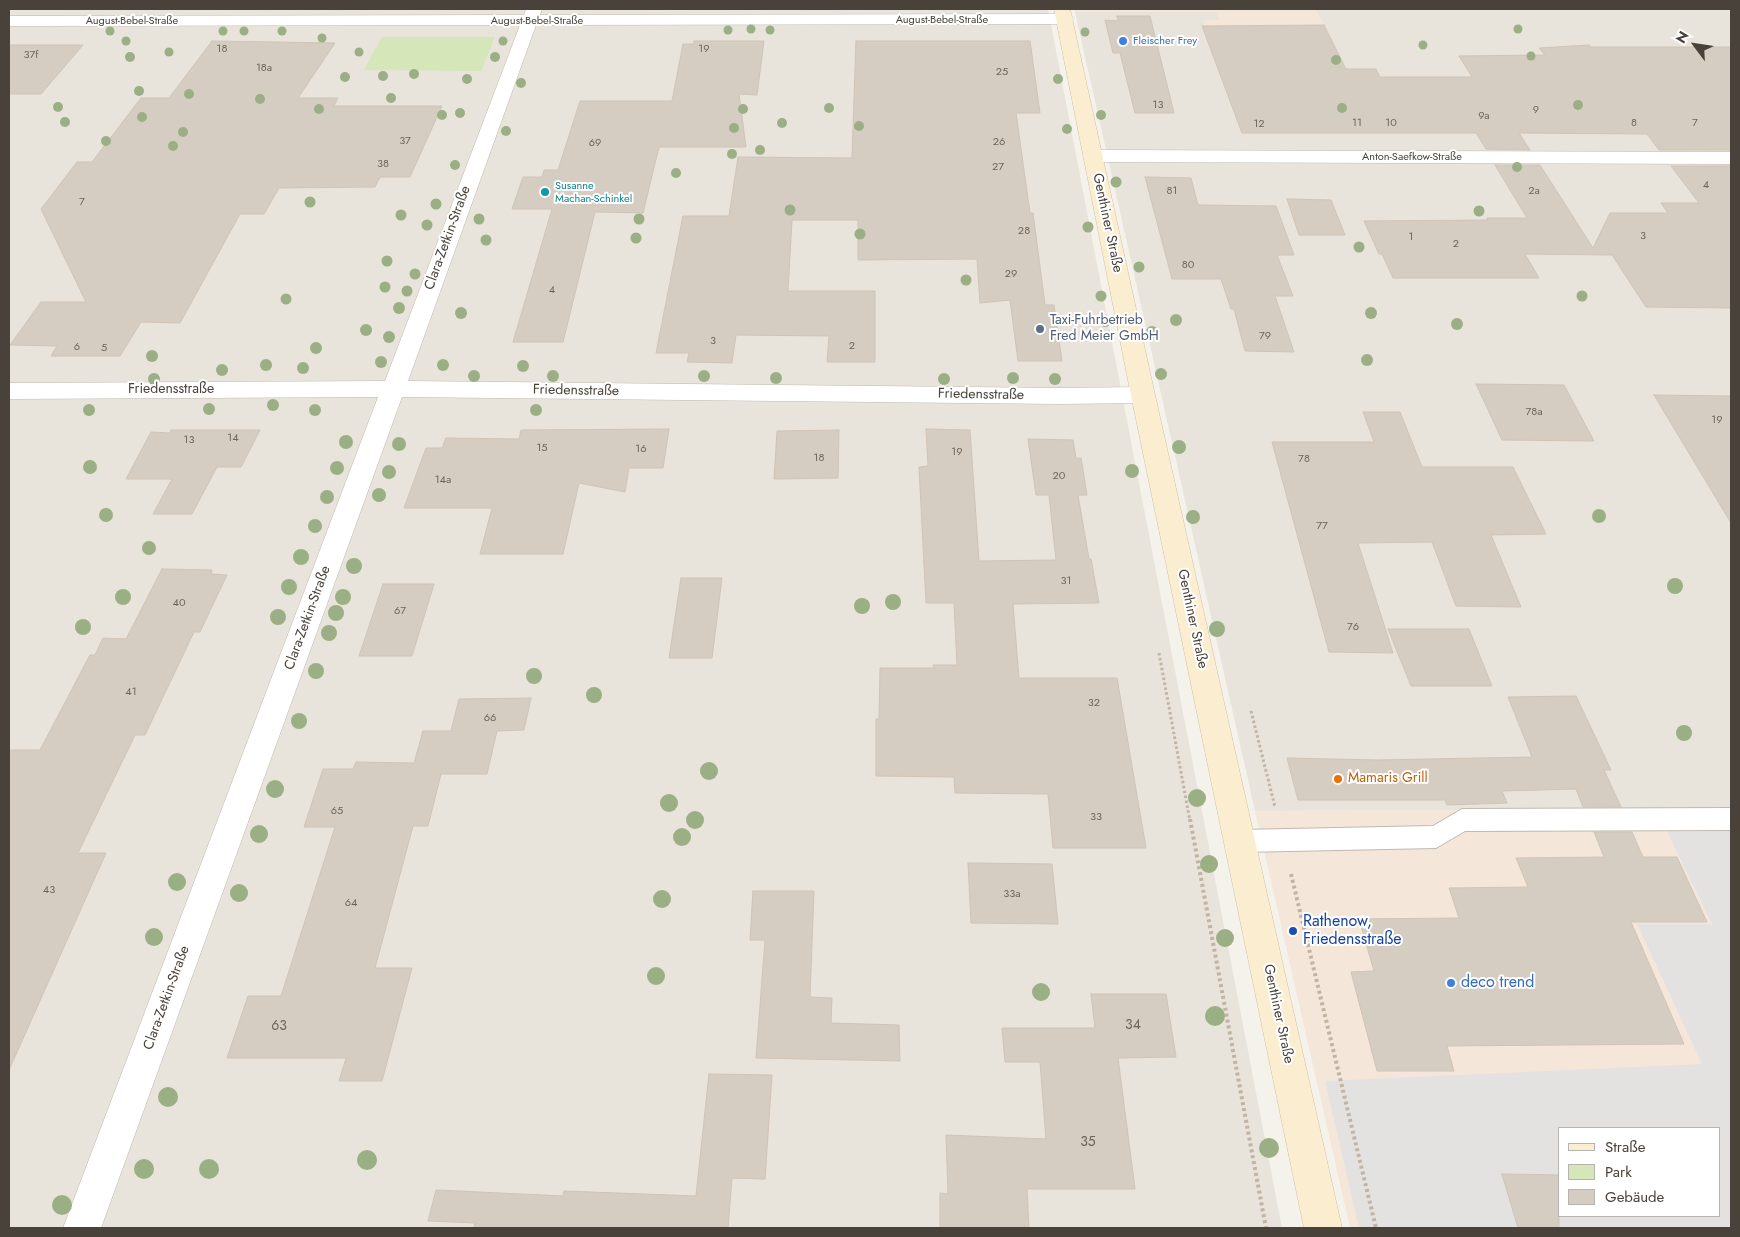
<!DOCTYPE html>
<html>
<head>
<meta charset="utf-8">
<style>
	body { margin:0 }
	#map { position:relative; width:1740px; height:1237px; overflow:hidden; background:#f5f2ec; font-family:Jost,sans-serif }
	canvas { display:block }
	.frame { position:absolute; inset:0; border:10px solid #49423a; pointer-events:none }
	.legend { position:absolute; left:1558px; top:1127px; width:162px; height:90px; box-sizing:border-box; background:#fff; border:1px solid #b6b3b0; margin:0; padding:6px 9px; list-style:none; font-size:15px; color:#49423a }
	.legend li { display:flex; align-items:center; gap:10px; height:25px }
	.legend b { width:25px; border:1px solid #b6b3b0 }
	.north { position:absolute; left:1670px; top:20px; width:50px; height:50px; -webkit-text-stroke:4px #fff; paint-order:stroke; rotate:301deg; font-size:14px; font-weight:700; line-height:20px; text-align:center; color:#49423a }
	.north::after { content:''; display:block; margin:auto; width:18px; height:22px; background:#49423a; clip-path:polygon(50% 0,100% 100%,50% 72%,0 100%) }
</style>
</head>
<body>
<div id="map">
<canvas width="1740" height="1237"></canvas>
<div class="frame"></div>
<ul class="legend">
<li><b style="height:6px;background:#fbeed0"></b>Straße</li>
<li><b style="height:14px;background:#d5e6b9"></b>Park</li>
<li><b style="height:14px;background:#d6cdc2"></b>Gebäude</li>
</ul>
<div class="north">N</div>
</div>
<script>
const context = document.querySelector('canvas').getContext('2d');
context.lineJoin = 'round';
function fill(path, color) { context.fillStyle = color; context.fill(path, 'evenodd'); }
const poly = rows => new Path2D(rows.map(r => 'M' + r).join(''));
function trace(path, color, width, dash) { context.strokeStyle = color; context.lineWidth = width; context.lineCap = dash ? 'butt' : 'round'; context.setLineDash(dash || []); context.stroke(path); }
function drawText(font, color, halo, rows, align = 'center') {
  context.font = font + ' Jost,sans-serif'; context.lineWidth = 4; context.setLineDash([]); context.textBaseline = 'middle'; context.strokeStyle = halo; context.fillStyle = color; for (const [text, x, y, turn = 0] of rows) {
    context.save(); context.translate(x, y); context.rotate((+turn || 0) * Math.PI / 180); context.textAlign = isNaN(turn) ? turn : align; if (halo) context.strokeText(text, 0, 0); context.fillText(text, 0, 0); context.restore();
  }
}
const residential = poly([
	[9,9,1048,9,1282,1228,9,1228],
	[1315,9,1731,9,1731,809,1255,811,1075,12,1217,12,1220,20,1330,36]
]);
const commercial = poly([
	[1075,9,1315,9,1330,37,1209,37,1203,20,1220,20,1217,12,1075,12],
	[1731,809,1731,1228,1350,1228,1255,811],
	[1559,1128,1719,1128,1719,1216,1559,1216]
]);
const green = poly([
	[382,37,495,37,481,71,364,70]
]);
const parking = poly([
	[1731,814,1731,1228,1359,1228,1325,1081,1702,1064,1637,924,1712,924,1659,815],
	[1559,1128,1719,1128,1719,1216,1559,1216]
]);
const building = poly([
	[1117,16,1150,16,1174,113,1135,113,1120,53,1113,53,1105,20,1118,21,1117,16],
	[1324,25,1346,69,1376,69,1380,77,1472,77,1459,56,1545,55,1539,48,1589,45,1591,47,1731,47,1731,150,1659,150,1647,134,1519,133,1530,150,1486,149,1476,133,1242,133,1202,26,1324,25],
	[212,41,335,43,298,98,338,98,334,106,442,106,410,177,380,177,375,187,279,188,264,214,240,214,180,323,141,322,120,356,51,356,57,346,10,345,41,302,86,302,41,209,77,162,92,162,141,98,169,98,212,41],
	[694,41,764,41,757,95,739,94,746,147,659,147,643,213,595,212,563,342,513,342,552,209,512,209,523,177,542,177,544,170,558,170,580,101,672,101,683,44,694,44,694,41],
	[856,41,1030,41,1040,113,1016,113,1030,213,1033,213,1045,305,1054,305,1062,361,1018,361,1010,300,980,303,977,259,858,260,858,220,792,220,788,291,875,291,875,362,827,362,829,336,736,335,732,363,687,362,689,353,656,353,683,216,729,216,738,157,852,158,856,41],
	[9,45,83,45,41,94,9,94,9,45],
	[1495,165,1540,165,1593,248,1610,213,1668,213,1661,203,1699,203,1671,166,1731,166,1731,308,1646,307,1612,255,1525,254,1539,278,1393,278,1382,254,1379,254,1364,221,1488,220,1487,218,1527,218,1495,165],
	[1145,177,1191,178,1198,205,1276,206,1294,255,1277,255,1293,296,1275,296,1294,352,1245,351,1234,309,1231,309,1221,279,1172,279,1145,177],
	[1287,199,1331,200,1345,235,1299,235,1287,199],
	[1476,384,1564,385,1594,441,1502,440,1476,384],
	[1654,395,1731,396,1731,523,1654,395],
	[1363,412,1400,412,1422,467,1513,467,1546,534,1491,535,1521,607,1456,606,1432,542,1358,543,1393,653,1329,652,1272,442,1374,442,1363,412],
	[669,429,663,468,629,468,625,492,579,483,563,554,480,554,492,508,404,508,426,448,442,448,446,438,519,439,521,430,669,429],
	[926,429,970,430,979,561,1056,560,1049,495,1036,495,1028,439,1073,440,1076,458,1081,458,1087,495,1078,495,1089,559,1091,559,1099,603,1013,604,1019,678,1117,678,1146,848,1053,848,1048,794,955,793,954,777,876,776,876,719,879,719,880,668,934,668,933,665,957,665,954,603,926,603,919,467,928,466,926,429],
	[171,430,260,430,241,467,217,467,192,514,153,514,172,479,126,479,151,432,170,433,171,430],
	[839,430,838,478,774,479,777,431,839,430],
	[162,569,212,570,211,574,227,575,200,632,194,632,145,735,135,735,78,853,106,853,9,1070,9,750,40,750,90,655,95,655,103,638,126,639,162,569],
	[681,578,722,578,712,658,669,658,681,578],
	[383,584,434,584,412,656,359,656,383,584],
	[1388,629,1469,629,1492,686,1411,686,1388,629],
	[1576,696,1611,770,1604,770,1621,807,1583,807,1576,789,1502,791,1507,803,1447,805,1445,800,1298,800,1287,758,1377,760,1532,757,1508,697,1576,696],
	[531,698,524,730,497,731,487,774,441,774,428,826,413,826,375,968,412,968,382,1081,339,1081,346,1058,227,1058,248,996,281,996,335,827,304,827,323,769,353,769,356,762,414,763,423,731,451,731,459,699,531,698],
	[1594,832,1632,832,1643,857,1677,857,1707,922,1631,922,1684,1044,1447,1046,1454,1071,1377,1071,1351,972,1374,971,1359,919,1459,918,1449,888,1528,887,1516,858,1604,857,1594,832],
	[968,863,1052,864,1058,924,971,923,968,863],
	[753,891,814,891,810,997,832,998,831,1023,899,1025,900,1061,756,1058,765,940,750,940,753,891],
	[1091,994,1166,994,1176,1057,1118,1058,1135,1189,1027,1189,1029,1228,940,1228,940,1193,948,1194,946,1135,1046,1139,1040,1062,1005,1062,1002,1028,1095,1028,1091,994],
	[709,1074,772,1075,765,1179,732,1178,728,1228,474,1228,475,1223,428,1221,436,1190,563,1196,564,1191,696,1196,709,1074],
	[1502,1174,1559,1175,1559,1228,1518,1228,1502,1174]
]);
const pathFar1 = poly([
	[1159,653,1190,821],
	[1251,711,1275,807]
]);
const path = poly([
	[1190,819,1266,1228],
	[1291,874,1376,1228]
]);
const lane = poly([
	[1731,808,1731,830,1465,831,1436,848,1240,852,1232,849,1229,841,1232,833,1240,830,1433,826,1462,809,1731,808]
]);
const street = poly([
	[526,9,542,9,540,15,1065,14,1071,15,1073,19,1071,23,1065,24,536,25,408,381,1059,388,1143,387,1151,389,1155,395,1151,401,1143,403,1059,404,402,397,101,1228,63,1228,378,397,9,399,9,383,385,381,520,25,9,26,9,16,524,15,526,9],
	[1093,150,1731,152,1731,164,1093,162,1086,160,1083,156,1086,152,1093,150]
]);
const secondary = poly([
	[1054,9,1070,9,1155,395,1342,1228,1304,1228,1131,395,1054,9]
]);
const trees = [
	[751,29,4.5],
	[1518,29,4.5],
	[728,30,4.5],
	[770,30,4.5],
	[110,31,4.5],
	[223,31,4.5],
	[244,31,4.5],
	[282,31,4.5],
	[1085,32,4.5],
	[322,38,4.5],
	[126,41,4.5],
	[503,41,4.5],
	[1423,45,4.5],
	[169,52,4.5],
	[359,52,4.5],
	[1531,56,4.5],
	[130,57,5],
	[495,57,5],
	[1336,60,5],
	[414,74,5],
	[383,76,5],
	[345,77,5],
	[467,79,5],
	[1058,79,5],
	[521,83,5],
	[139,91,5],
	[189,94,5],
	[391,98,5],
	[260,99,5],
	[1578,105,5],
	[58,107,5],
	[829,108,5],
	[1342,108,5],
	[319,109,5],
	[743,109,5],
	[460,113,5],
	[442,115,5],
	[1101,115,5],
	[142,117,5],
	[65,122,5],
	[782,123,5],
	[859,126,5],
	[734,128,5],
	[1067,129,5],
	[506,131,5],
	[183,132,5],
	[106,141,5],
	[173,146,5],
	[760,150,5],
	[732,154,5],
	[455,165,5],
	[1517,167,5],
	[676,173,5],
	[1116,182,5.5],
	[310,202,5.5],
	[436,204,5.5],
	[790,210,5.5],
	[1479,211,5.5],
	[401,215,5.5],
	[479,219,5.5],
	[639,219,5.5],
	[427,225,5.5],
	[1088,227,5.5],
	[860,234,5.5],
	[636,238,5.5],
	[486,240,5.5],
	[1359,247,5.5],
	[387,261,5.5],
	[1139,267,5.5],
	[415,274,5.5],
	[966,280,5.5],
	[385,287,5.5],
	[407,291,5.5],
	[1101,296,5.5],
	[1582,296,5.5],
	[286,299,5.5],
	[399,308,6],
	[461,313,6],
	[1371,313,6],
	[1176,320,6],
	[1105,321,6],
	[1457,324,6],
	[366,330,6],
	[1152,332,6],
	[389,337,6],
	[316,348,6],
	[152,356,6],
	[1367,360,6],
	[381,362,6],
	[266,365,6],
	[443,365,6],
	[523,366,6],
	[303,368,6],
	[222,370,6],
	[1161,374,6],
	[474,376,6],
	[553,376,6],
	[704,376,6],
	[776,378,6],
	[1013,378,6],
	[154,379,6],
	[944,379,6],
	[1055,379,6],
	[273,405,6],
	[209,409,6],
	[89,410,6],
	[315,410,6],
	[536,410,6],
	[346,442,7],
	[399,444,7],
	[1179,447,7],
	[90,467,7],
	[337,468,7],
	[1132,471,7],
	[389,472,7],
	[379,495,7],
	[327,497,7],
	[106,515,7],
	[1599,516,7],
	[1193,517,7],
	[315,526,7],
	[149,548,7],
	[301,557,8],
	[354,566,8],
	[1675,586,8],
	[289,587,8],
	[123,597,8],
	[343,597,8],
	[893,602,8],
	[862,606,8],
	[336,613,8],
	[278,617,8],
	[83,627,8],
	[1217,629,8],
	[329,633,8],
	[316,671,8],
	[534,676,8],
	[594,695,8],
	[299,721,8],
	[1684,733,8],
	[709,771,9],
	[275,789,9],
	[1197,798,9],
	[669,803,9],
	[695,820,9],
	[259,834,9],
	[682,837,9],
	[1209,864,9],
	[177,882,9],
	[239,893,9],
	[662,899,9],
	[154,937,9],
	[1225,938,9],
	[656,976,9],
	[1041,992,9],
	[1215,1016,10],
	[168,1097,10],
	[1269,1148,10],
	[367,1160,10],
	[144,1169,10],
	[209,1169,10],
	[62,1205,10]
];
const markers = [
	[1123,41,5,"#3f7fe0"],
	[545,192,5,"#0f9aa8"],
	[1040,329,5,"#5c6f8a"],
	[1338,779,5,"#e8710a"],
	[1293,931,5,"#1a4fb4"],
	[1451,983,5,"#3f7fe0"]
];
const farStreetnames = [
	["August-Bebel-Straße",942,20],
	["August-Bebel-Straße",132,21],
	["August-Bebel-Straße",537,21],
	["Anton-Saefkow-Straße",1412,157]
];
const farShopnames = [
	["Fleischer Frey",1133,41]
];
const numberNames = [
	["18",222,49],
	["19",704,49],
	["37f",31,55],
	["18a",264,68],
	["25",1002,72],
	["13",1158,105],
	["9",1536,110],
	["9a",1484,116],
	["11",1357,123],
	["10",1391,123],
	["8",1634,123],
	["7",1695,123],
	["12",1259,124],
	["37",405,141],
	["26",999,142],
	["69",595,143],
	["38",383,164],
	["27",998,167],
	["4",1706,185],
	["81",1172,191],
	["2a",1534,191],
	["7",82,202],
	["28",1024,231],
	["3",1643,236],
	["1",1411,237],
	["2",1456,244],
	["80",1188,265],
	["29",1011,274],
	["4",552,290],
	["79",1265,336],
	["3",713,341],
	["2",852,346],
	["6",77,347],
	["5",104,348],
	["78a",1534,412],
	["19",1717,420],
	["14",233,438],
	["13",189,440],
	["15",542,448],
	["16",641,449],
	["19",957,452],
	["18",819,458],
	["78",1304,459],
	["20",1059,476],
	["14a",443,480],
	["77",1322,526],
	["31",1066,581],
	["40",179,603],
	["67",400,611],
	["76",1353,627],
	["41",131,692],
	["32",1094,703],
	["66",490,718],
	["65",337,811],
	["33",1096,817],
	["43",49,890],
	["33a",1012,894],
	["64",351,903]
];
const farCulturenames = [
	["Susanne",555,186],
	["Machan-Schinkel",555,199]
];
const streetNames = [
	["Genthiner Straße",1107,223,78],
	["Clara-Zetkin-Straße",448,238,-70],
	["Friedensstraße",171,390],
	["Friedensstraße",576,391,1],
	["Friedensstraße",981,395,1],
	["Clara-Zetkin-Straße",308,618,-70],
	["Genthiner Straße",1192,619,78],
	["Clara-Zetkin-Straße",167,998,-70],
	["Genthiner Straße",1278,1014,78]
];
const serviceNames = [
	["Taxi-Fuhrbetrieb",1050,321],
	["Fred Meier GmbH",1050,337]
];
const foodNames = [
	["Mamaris Grill",1348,779]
];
const nearNumbernames = [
	["34",1133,1026],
	["63",279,1027],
	["35",1088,1143]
];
const nearTransitnames = [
	["Rathenow,",1303,922],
	["Friedensstraße",1303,940]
];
const nearShopnames = [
	["deco trend",1461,983]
];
fill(residential, '#e8e3db');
fill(commercial, '#f4e7da');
fill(green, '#d5e6b9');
fill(parking, '#e4e2e0');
fill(building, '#d6cdc2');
trace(building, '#d0c4b6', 1);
trace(lane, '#c0b9af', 2);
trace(street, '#c0b9af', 1);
trace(secondary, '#d1c0a0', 1);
trace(pathFar1, '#c1b4a2', 3, [2.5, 2.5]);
trace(path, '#c1b4a2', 4, [3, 3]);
fill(lane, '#fff');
fill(street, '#fff');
fill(secondary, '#fbeed0');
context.fillStyle = '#9baf85';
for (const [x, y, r] of trees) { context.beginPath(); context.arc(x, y, r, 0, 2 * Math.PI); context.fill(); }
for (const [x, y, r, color] of markers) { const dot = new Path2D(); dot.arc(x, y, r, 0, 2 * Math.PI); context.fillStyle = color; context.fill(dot); trace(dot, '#fff', 2); }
drawText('11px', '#49423a', '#fff', farStreetnames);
drawText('11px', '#366cbe', '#fff', farShopnames, 'left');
drawText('11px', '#6c655c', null, numberNames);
drawText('11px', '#0d838f', '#fff', farCulturenames, 'left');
drawText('14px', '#49423a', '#fff', streetNames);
drawText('14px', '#4e5e75', '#fff', serviceNames, 'left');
drawText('14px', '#c56008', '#fff', foodNames, 'left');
drawText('14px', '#6c655c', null, nearNumbernames);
drawText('16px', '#164399', '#fff', nearTransitnames, 'left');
drawText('16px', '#366cbe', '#fff', nearShopnames, 'left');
</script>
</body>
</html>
